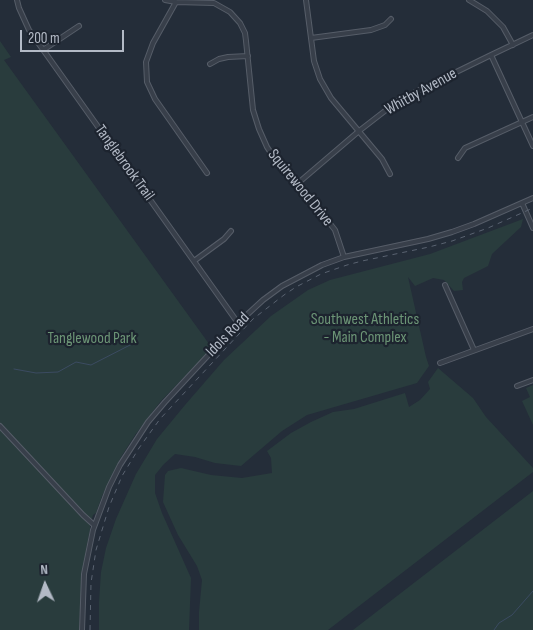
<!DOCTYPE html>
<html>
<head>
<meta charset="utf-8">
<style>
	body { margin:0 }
	#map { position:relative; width:533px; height:630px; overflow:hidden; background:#242d39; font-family:"Sofia Sans Condensed",sans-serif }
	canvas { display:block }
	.north { position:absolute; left:20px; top:560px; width:50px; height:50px; -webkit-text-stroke:4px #1d242f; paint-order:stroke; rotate:357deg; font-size:14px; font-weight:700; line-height:20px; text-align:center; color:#b3bac6 }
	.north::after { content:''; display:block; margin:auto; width:18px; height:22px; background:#b3bac6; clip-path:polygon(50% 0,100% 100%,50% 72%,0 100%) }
	.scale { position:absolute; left:20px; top:30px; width:104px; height:22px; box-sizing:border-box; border:2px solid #b3bac6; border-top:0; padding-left:6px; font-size:15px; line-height:18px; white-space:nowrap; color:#b3bac6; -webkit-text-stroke:4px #1d242f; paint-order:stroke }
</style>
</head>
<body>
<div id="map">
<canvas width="533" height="630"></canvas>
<div class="north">N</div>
<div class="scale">200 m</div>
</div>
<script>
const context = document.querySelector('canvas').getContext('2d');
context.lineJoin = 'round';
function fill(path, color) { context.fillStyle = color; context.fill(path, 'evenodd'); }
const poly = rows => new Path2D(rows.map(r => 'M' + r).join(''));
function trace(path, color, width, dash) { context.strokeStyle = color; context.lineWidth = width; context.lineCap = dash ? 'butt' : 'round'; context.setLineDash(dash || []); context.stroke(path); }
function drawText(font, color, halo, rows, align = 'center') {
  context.font = font + ' "Sofia Sans Condensed",sans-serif'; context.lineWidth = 4.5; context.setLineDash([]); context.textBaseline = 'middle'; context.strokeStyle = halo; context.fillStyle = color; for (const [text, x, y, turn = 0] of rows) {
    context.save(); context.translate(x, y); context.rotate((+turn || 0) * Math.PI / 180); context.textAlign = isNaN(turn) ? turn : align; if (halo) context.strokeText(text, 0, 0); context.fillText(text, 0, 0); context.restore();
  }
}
const green = poly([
	[0,41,11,57,4,60,212,348,160,402,135,435,121,457,102,496,96,513,93,515,90,525,90,530,86,550,82,578,79,630,0,630],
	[523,219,521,227,492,254,488,266,464,278,462,282,463,290,454,291,444,280,433,278,415,286,408,277,426,357,429,366,417,383,307,415,282,431,241,466,215,463,195,457,175,454,163,465,155,475,155,493,162,513,191,578,189,630,99,630,99,602,101,572,106,548,116,519,136,474,157,439,185,405,224,360,271,316,308,290,330,280,430,254],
	[438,368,473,398,486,417,533,468,533,472,328,630,199,630,199,612,202,580,197,566,178,535,163,502,165,475,168,471,181,468,211,475,242,478,272,473,271,458,267,451,291,433,311,422,333,412,354,409,405,393,409,407,420,400,430,389,428,382],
	[533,385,533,425,522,401,530,397,526,388],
	[533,491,533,630,353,630]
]);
const stream = poly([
	[14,369,36,373,58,372,76,362,91,365,132,344],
	[494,630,499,623,512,615,533,591]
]);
const minor = poly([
	[17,0,19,8,29,30,238,323],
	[165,0,176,2,214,3,230,12,240,23,245,33,246,41,253,110,259,129,267,147,277,162,320,211,335,230,344,257],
	[306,0,314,61,320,79,331,98,382,159,390,174],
	[469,0,487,11,503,27,513,45],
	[176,2,153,43,146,62,147,82,155,99,207,173],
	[311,38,371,30,385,25,391,19],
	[43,50,79,26],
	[491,55,533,146],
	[210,64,219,59,228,57,248,56],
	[458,158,465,148,533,117],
	[297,184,359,131,399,100,491,55,533,35],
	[522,203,533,228],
	[194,261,224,239,231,231],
	[445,285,474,350],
	[440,363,533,329],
	[517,386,533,380],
	[0,426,83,515,94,525],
	[82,630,84,574,93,530,109,487,120,465,148,422,165,402,238,323,263,300,282,286,322,265,344,257,428,239,452,232,474,224,533,198]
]);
const rail = poly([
	[90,630,91,583,96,550,109,507,122,476,139,448,160,419,253,319,284,295,296,287,321,274,347,265,362,261,429,247,452,241,488,228,533,208]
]);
const streetNames = [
	["Whitby Avenue",421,92,-29],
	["Tanglebrook Trail",124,163,54],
	["Squirewood Drive",300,188,51],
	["Idols Road",228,335,-46]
];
const parkNames = [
	["Southwest Athletics",365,320],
	["- Main Complex",365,338],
	["Tanglewood Park",92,339]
];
fill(green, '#293c3d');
trace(stream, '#3b4b61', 1);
trace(minor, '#565d68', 6);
trace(minor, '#383f4a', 4);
trace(rail, '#5a6371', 1, [5, 5]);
drawText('16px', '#b3bac6', '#1d242f', streetNames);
drawText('16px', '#6c9576', '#1d242f', parkNames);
</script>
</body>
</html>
